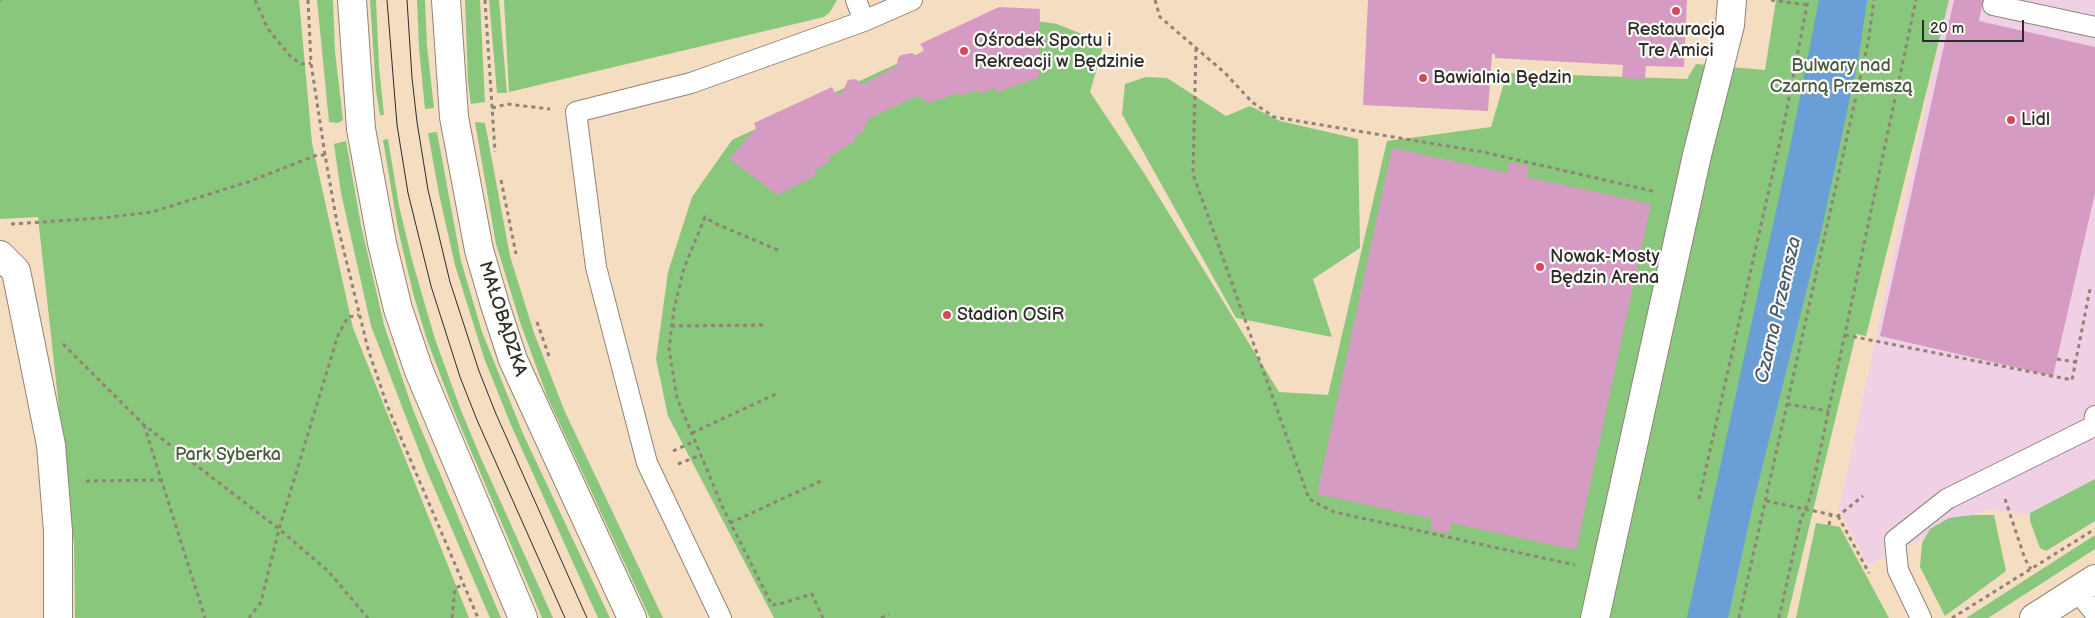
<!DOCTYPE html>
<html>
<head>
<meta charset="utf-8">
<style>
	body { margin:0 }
	#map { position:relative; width:2095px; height:618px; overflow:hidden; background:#f5ddc1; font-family:"Balsamiq Sans",sans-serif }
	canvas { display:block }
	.scale { position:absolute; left:1922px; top:20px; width:102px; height:22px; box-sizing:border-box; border:2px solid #2b2b2b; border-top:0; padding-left:6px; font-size:15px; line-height:18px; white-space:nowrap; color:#2b2b2b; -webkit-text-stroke:4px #fdfcf7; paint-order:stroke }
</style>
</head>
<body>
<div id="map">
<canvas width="2095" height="618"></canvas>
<div class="scale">20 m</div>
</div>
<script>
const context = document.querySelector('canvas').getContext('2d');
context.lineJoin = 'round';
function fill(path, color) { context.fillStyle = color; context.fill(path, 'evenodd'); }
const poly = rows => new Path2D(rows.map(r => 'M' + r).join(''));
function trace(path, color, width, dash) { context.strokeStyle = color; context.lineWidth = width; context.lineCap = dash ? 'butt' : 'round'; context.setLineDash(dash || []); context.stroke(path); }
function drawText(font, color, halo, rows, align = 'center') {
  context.font = font + ' "Balsamiq Sans",sans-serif'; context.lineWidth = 4.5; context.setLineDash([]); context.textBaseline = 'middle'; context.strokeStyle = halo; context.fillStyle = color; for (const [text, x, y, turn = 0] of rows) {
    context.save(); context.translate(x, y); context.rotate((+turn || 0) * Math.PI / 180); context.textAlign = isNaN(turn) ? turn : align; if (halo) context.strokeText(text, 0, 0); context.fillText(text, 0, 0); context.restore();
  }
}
const built = poly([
	[1948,0,2095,0,2095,480,2030,515,1988,509,1868,565,1839,510]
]);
const green = poly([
	[0,0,299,0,312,143,353,328,469,618,75,618,74,545,38,217,0,219],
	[317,0,333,0,335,52,343,120,338,123,329,122],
	[370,0,376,0,379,67,384,115,380,115,376,91],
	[417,0,425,0,427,46,434,108,425,109,419,48],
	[465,0,480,0,485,102,471,104,468,83],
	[489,0,499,0,507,93,497,93],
	[504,0,837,0,830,12,824,17,509,92],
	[1776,0,1949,0,1866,336,1856,334,1787,618,774,618,668,416,656,359,668,272,692,197,732,140,1000,16,1057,24,1104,43,1090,92,1144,173,1279,392,1328,395,1387,141,1491,127,1507,73,1687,79,1696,64,1765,70],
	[1146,77,1167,78,1226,116,1250,106,1280,121,1358,139,1360,248,1313,279,1332,337,1236,318,1122,114,1125,84],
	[475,122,485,123,510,256,534,333,565,412,663,618,650,618,547,396,520,322,496,244],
	[437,132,461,261,482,332,524,436,610,618,598,618,511,425,484,358,455,265,439,194,428,133],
	[388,139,399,206,412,260,435,339,460,408,480,456,553,618,542,618,454,411,427,340,413,293,398,229,383,140],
	[346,141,361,225,384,325,413,410,501,618,490,618,426,469,371,326,341,193,334,144],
	[2095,479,2095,521,2046,551,2040,548,2030,521,2030,513],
	[1973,515,1994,515,2006,571,1945,616,1920,567,1922,543,1930,529,1949,518],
	[1816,523,1840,527,1889,618,1796,618],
	[2095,535,2095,549,1988,618,1966,618]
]);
const water = poly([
	[1819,0,1867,0,1859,56,1822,228,1754,500,1728,618,1687,618,1791,142]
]);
const building = poly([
	[1368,0,1687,0,1684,67,1646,66,1645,79,1622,78,1623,65,1495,58,1495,54,1492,54,1488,111,1363,105],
	[1954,0,1983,0,1979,21,2095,47,2095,193,2053,376,1880,336],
	[999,7,1040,9,1039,77,997,93,995,88,980,94,978,90,959,96,958,93,928,103,917,96,868,119,864,131,855,136,856,140,828,158,830,162,814,170,817,175,778,195,729,159,756,128,754,123,832,87,836,95,843,91,848,80,855,79,863,84,897,66,898,58,901,55,912,53,916,56,924,50,920,44],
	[1392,148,1507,173,1509,162,1529,166,1527,177,1651,204,1576,550,1451,523,1449,533,1430,530,1432,519,1317,494]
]);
const path = poly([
	[255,0,268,29,291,57,301,64,311,63],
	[308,0,311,63,325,155,337,223,368,349,387,405,478,618],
	[485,0,495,152],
	[1155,0,1160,17,1225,73,1252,102,1274,117,1483,152,1657,192],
	[1771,0,1807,5],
	[0,1,0,0],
	[1196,48,1193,174,1309,499,1334,512,1575,565],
	[492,108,507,104,550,109],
	[501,180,516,254],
	[11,224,102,218,152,212,248,182,317,155,325,155],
	[778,250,714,223,705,217,684,268,674,309,669,349,677,398,723,508,772,605,780,604,812,594,823,618],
	[537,322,550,359],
	[671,326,763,325],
	[1845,335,2072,380,2090,289],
	[63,344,144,425,279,529,328,571,368,618],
	[2057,359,2075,362],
	[1787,404,1829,411],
	[144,425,205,618],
	[692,433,778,393],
	[673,451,695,441],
	[678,464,701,455],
	[86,481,160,480],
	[1699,499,1785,119,1808,0],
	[2005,499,2025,559,2031,569],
	[1766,501,1838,516,1863,496],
	[1838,516,1869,573],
	[730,523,823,480],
	[1829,525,1831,515],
	[249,618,261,602,279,529,338,335,348,317,359,315],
	[452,618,455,588,463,585],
	[881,618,889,614],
	[1739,618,1868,43,1874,0],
	[1779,618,1801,519,1810,498,1916,0],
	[1952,618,2095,529]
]);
const service = poly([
	[856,0,864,21],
	[1993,5,2095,27],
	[2077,591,2095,613],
	[721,618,647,463,596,267,576,112,691,83,864,21,912,0],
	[1921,618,1898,570,1895,540,1947,499,2094,426,2095,416]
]);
const minor = poly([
	[0,255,16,271,51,445,58,531,58,618],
	[1595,618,1697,155,1730,25,1732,0],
	[2034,618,2095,579]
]);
const tertiary = poly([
	[352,0,361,129,382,243,398,309,419,371,523,618],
	[446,0,454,117,479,250,495,305,513,360,632,618]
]);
const tram = poly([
	[387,0,397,125,408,193,431,286,460,377,477,420,565,618],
	[407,0,412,78,417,122,428,190,450,282,479,371,496,414,587,618]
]);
const markers = [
	[1676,11,5,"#d1495b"],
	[964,51,5,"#d1495b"],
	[1423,78,5,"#d1495b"],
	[2011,120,5,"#d1495b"],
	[1540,267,5,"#d1495b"],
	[947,315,5,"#d1495b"]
];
const poiNames = [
	["Restauracja",1676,30,"center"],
	["Tre Amici",1676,51,"center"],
	["Ośrodek Sportu i",974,41],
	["Rekreacji w Będzinie",974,62],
	["Bawialnia Będzin",1433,78],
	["Lidl",2021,120],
	["Nowak-Mosty",1550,257],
	["Będzin Arena",1550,278],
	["Stadion OSiR",957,315]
];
const parkNames = [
	["Bulwary nad",1841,66],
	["Czarną Przemszą",1841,87],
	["Park Syberka",228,455]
];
const streetNames = [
	["MAŁOBĄDZKA",502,319,72]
];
const waterNames = [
	["Czarna Przemsza",1779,310,-77]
];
fill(built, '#f0d0e5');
fill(green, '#89c77d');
fill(water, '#699fd6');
fill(building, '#d69bc2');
trace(service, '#908476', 22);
trace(minor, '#908476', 30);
trace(tertiary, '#908476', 30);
trace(path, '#908476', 3, [4, 4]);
trace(service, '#fff', 20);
trace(minor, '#fff', 28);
trace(tertiary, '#fff', 28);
trace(tram, '#2b2b2b', 1);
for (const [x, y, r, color] of markers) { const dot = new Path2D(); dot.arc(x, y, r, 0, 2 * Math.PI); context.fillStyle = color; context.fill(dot); trace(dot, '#fdfcf7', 2); }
drawText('18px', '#2b2b2b', '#fdfcf7', poiNames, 'left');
drawText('18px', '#475a44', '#fdfcf7', parkNames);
drawText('18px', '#2b2b2b', '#fdfcf7', streetNames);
drawText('italic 19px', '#44596f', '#fdfcf7', waterNames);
</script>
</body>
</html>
